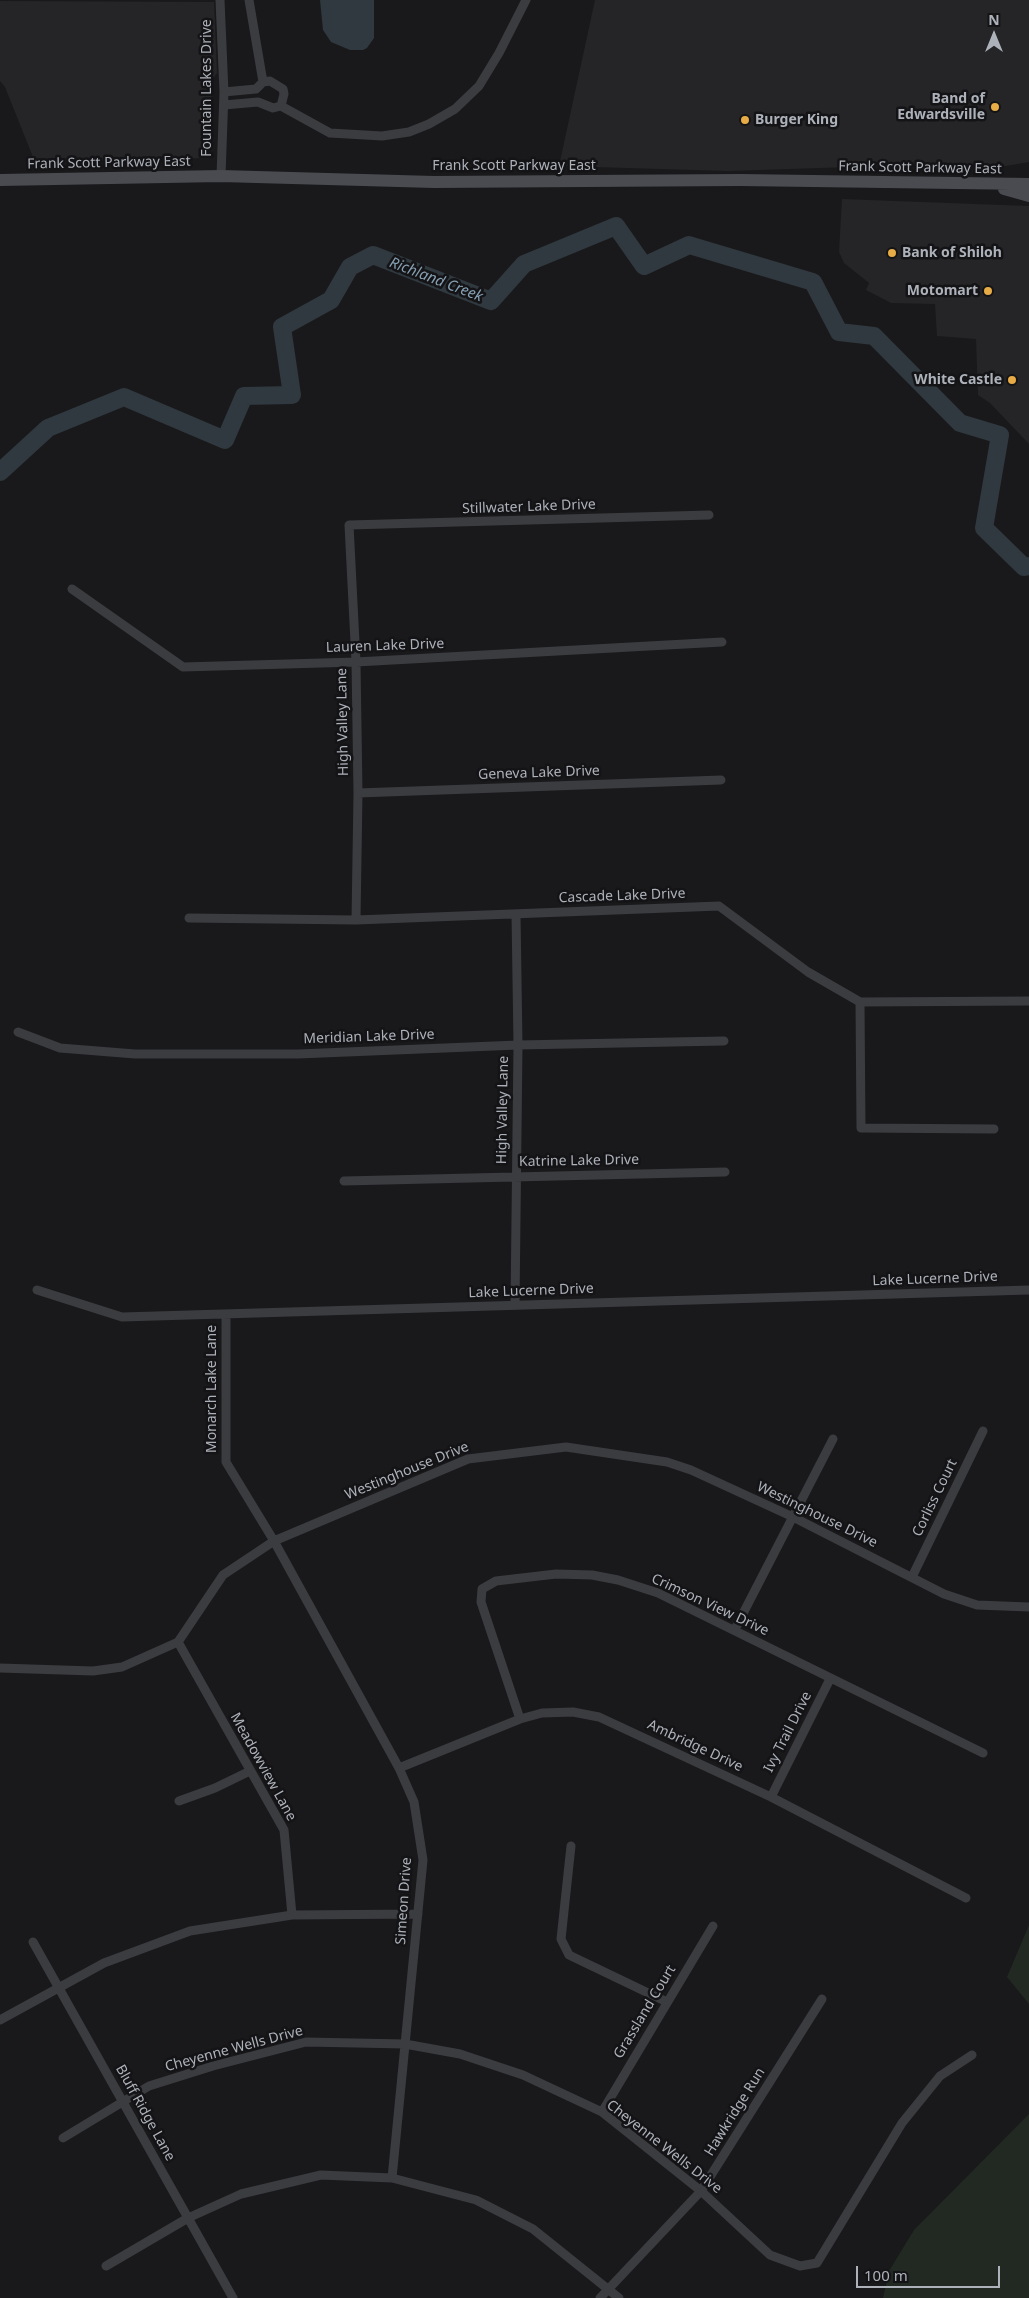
<!DOCTYPE html>
<html>
<head>
<meta charset="utf-8">
<style>
	body { margin:0 }
	#map { position:relative; width:1029px; height:2298px; overflow:hidden; background:#19191b; font-family:"Noto Sans",sans-serif }
	canvas { display:block }
	.north { position:absolute; left:969px; top:10px; width:50px; height:50px; -webkit-text-stroke:4px #141416; paint-order:stroke; rotate:0deg; font-size:14px; font-weight:700; line-height:20px; text-align:center; color:#adb1ba }
	.north::after { content:''; display:block; margin:auto; width:18px; height:22px; background:#adb1ba; clip-path:polygon(50% 0,100% 100%,50% 72%,0 100%) }
	.scale { position:absolute; left:856px; top:2266px; width:144px; height:22px; box-sizing:border-box; border:2px solid #adb1ba; border-top:0; padding-left:6px; font-size:15px; line-height:18px; white-space:nowrap; color:#adb1ba; -webkit-text-stroke:4px #141416; paint-order:stroke }
</style>
</head>
<body>
<div id="map">
<canvas width="1029" height="2298"></canvas>
<div class="north">N</div>
<div class="scale">100 m</div>
</div>
<script>
const context = document.querySelector('canvas').getContext('2d');
context.lineJoin = 'round';
function fill(path, color) { context.fillStyle = color; context.fill(path, 'evenodd'); }
const poly = rows => new Path2D(rows.map(r => 'M' + r).join(''));
function trace(path, color, width, dash) { context.strokeStyle = color; context.lineWidth = width; context.lineCap = dash ? 'butt' : 'round'; context.setLineDash(dash || []); context.stroke(path); }
function drawText(font, color, halo, rows, align = 'center') {
  context.font = font + ' "Noto Sans",sans-serif'; context.lineWidth = 5; context.setLineDash([]); context.textBaseline = 'middle'; context.strokeStyle = halo; context.fillStyle = color; for (const [text, x, y, turn = 0] of rows) {
    context.save(); context.translate(x, y); context.rotate((+turn || 0) * Math.PI / 180); context.textAlign = isNaN(turn) ? turn : align; if (halo) context.strokeText(text, 0, 0); context.fillText(text, 0, 0); context.restore();
  }
}
const built = poly([
	[595,0,1029,0,1029,162,1006,166,911,165,729,171,559,166],
	[0,1,214,2,217,73,212,80,210,145,206,153,200,158,168,160,35,162,5,87,0,81],
	[842,199,1029,206,1029,444,990,403,978,395,976,339,937,336,935,304,891,303,866,290,869,283,844,263,839,252]
]);
const green = poly([
	[1029,1925,1029,2004,1007,1977],
	[1029,2114,1029,2298,883,2298,889,2271,914,2230]
]);
const water = poly([
	[320,0,374,0,374,38,367,48,363,50,350,50,331,42,323,30]
]);
const river = poly([
	[0,472,48,428,124,397,225,440,244,396,292,395,282,327,331,300,350,267,373,255,491,301,524,264,616,226,644,266,689,245,813,282,839,332,874,336,960,423,1000,435,984,528,1024,567,1029,566]
]);
const minor = poly([
	[220,0,224,92,221,176],
	[249,0,263,82],
	[224,92,256,89,263,82,270,81,283,89,284,94,281,106],
	[224,105,258,102,273,108,281,106,330,133,382,136,409,132,429,124,455,109,479,86,499,53,526,0],
	[709,515,349,525,356,662,358,793,356,920,719,906,808,972,860,1002,1029,1001],
	[72,589,183,667,356,662,722,642],
	[358,793,721,780],
	[189,918,356,920],
	[860,1002,861,1128,994,1129],
	[18,1032,60,1048,135,1054,298,1054,518,1045,724,1041],
	[344,1181,725,1172],
	[37,1290,122,1317,1029,1290],
	[515,1305,518,1045,516,914],
	[226,1314,226,1462,274,1541,399,1768,414,1802,423,1860,392,2178],
	[912,1577,983,1431],
	[735,1629,833,1439],
	[178,1642,284,1830,292,1915],
	[0,1668,93,1671,122,1667,178,1642,223,1575,274,1541,468,1459,566,1447,667,1462,691,1470,793,1517,944,1594,977,1605,1029,1607],
	[520,1719,481,1602,482,1589,496,1581,556,1574,592,1575,618,1580,658,1593,983,1753],
	[399,1768,520,1719,542,1713,573,1712,599,1717,771,1797,966,1898],
	[771,1797,830,1679],
	[179,1801,215,1788,250,1771],
	[571,1846,561,1939,569,1955,667,2002],
	[33,1942,233,2298],
	[0,2020,104,1963,190,1931,292,1915,418,1914],
	[602,2112,713,1926],
	[63,2138,149,2086,213,2066,306,2042,405,2044,460,2054,523,2075,602,2112,701,2191,770,2255,800,2266,817,2263,902,2123,940,2076,972,2055],
	[106,2266,188,2218,241,2194,321,2175,392,2178,476,2200,533,2229,619,2298],
	[600,2298,701,2191,822,1999]
]);
const secondary = poly([
	[0,180,221,176,434,182,740,180,1029,184],
	[1004,189,1029,196]
]);
const markers = [
	[995,107,5,"#e7ac46"],
	[745,120,5,"#e7ac46"],
	[892,253,5,"#e7ac46"],
	[988,291,5,"#e7ac46"],
	[1012,380,5,"#e7ac46"]
];
const streetNames = [
	["Fountain Lakes Drive",207,88,-90],
	["Frank Scott Parkway East",109,163,-1],
	["Frank Scott Parkway East",514,166],
	["Frank Scott Parkway East",920,168,1],
	["Stillwater Lake Drive",529,507,-2],
	["Lauren Lake Drive",385,646,-2],
	["High Valley Lane",343,722,-91],
	["Geneva Lake Drive",539,773,-2],
	["Cascade Lake Drive",622,896,-2],
	["Meridian Lake Drive",369,1037,-2],
	["High Valley Lane",503,1110,-89],
	["Katrine Lake Drive",579,1161,-1],
	["Lake Lucerne Drive",935,1279,-2],
	["Lake Lucerne Drive",531,1291,-2],
	["Monarch Lake Lane",212,1389,-90],
	["Westinghouse Drive",407,1471,-22],
	["Corliss Court",935,1498,-64],
	["Westinghouse Drive",817,1515,26],
	["Crimson View Drive",710,1605,25],
	["Ivy Trail Drive",788,1732,-63],
	["Ambridge Drive",695,1746,25],
	["Meadowview Lane",263,1767,61],
	["Simeon Drive",404,1901,-86],
	["Grassland Court",645,2012,-59],
	["Cheyenne Wells Drive",234,2049,-15],
	["Hawkridge Run",735,2112,-58],
	["Bluff Ridge Lane",145,2113,61],
	["Cheyenne Wells Drive",664,2147,38]
];
const poiNames = [
	["Band of",985,99],
	["Edwardsville",985,115],
	["Burger King",755,120,"left"],
	["Bank of Shiloh",902,253,"left"],
	["Motomart",978,291],
	["White Castle",1002,380]
];
const waterNames = [
	["Richland Creek",436,280,21]
];
fill(built, '#252528');
fill(green, '#212922');
fill(water, '#30393f');
trace(river, '#30393f', 18);
trace(minor, '#3b3c40', 9);
trace(secondary, '#494b50', 12);
for (const [x, y, r, color] of markers) { const dot = new Path2D(); dot.arc(x, y, r, 0, 2 * Math.PI); context.fillStyle = color; context.fill(dot); trace(dot, '#141416', 2); }
drawText('14px', '#adb1ba', '#141416', streetNames);
drawText('bold 14px', '#adb1ba', '#141416', poiNames, 'right');
drawText('italic 15px', '#869fb2', '#141416', waterNames);
</script>
</body>
</html>
